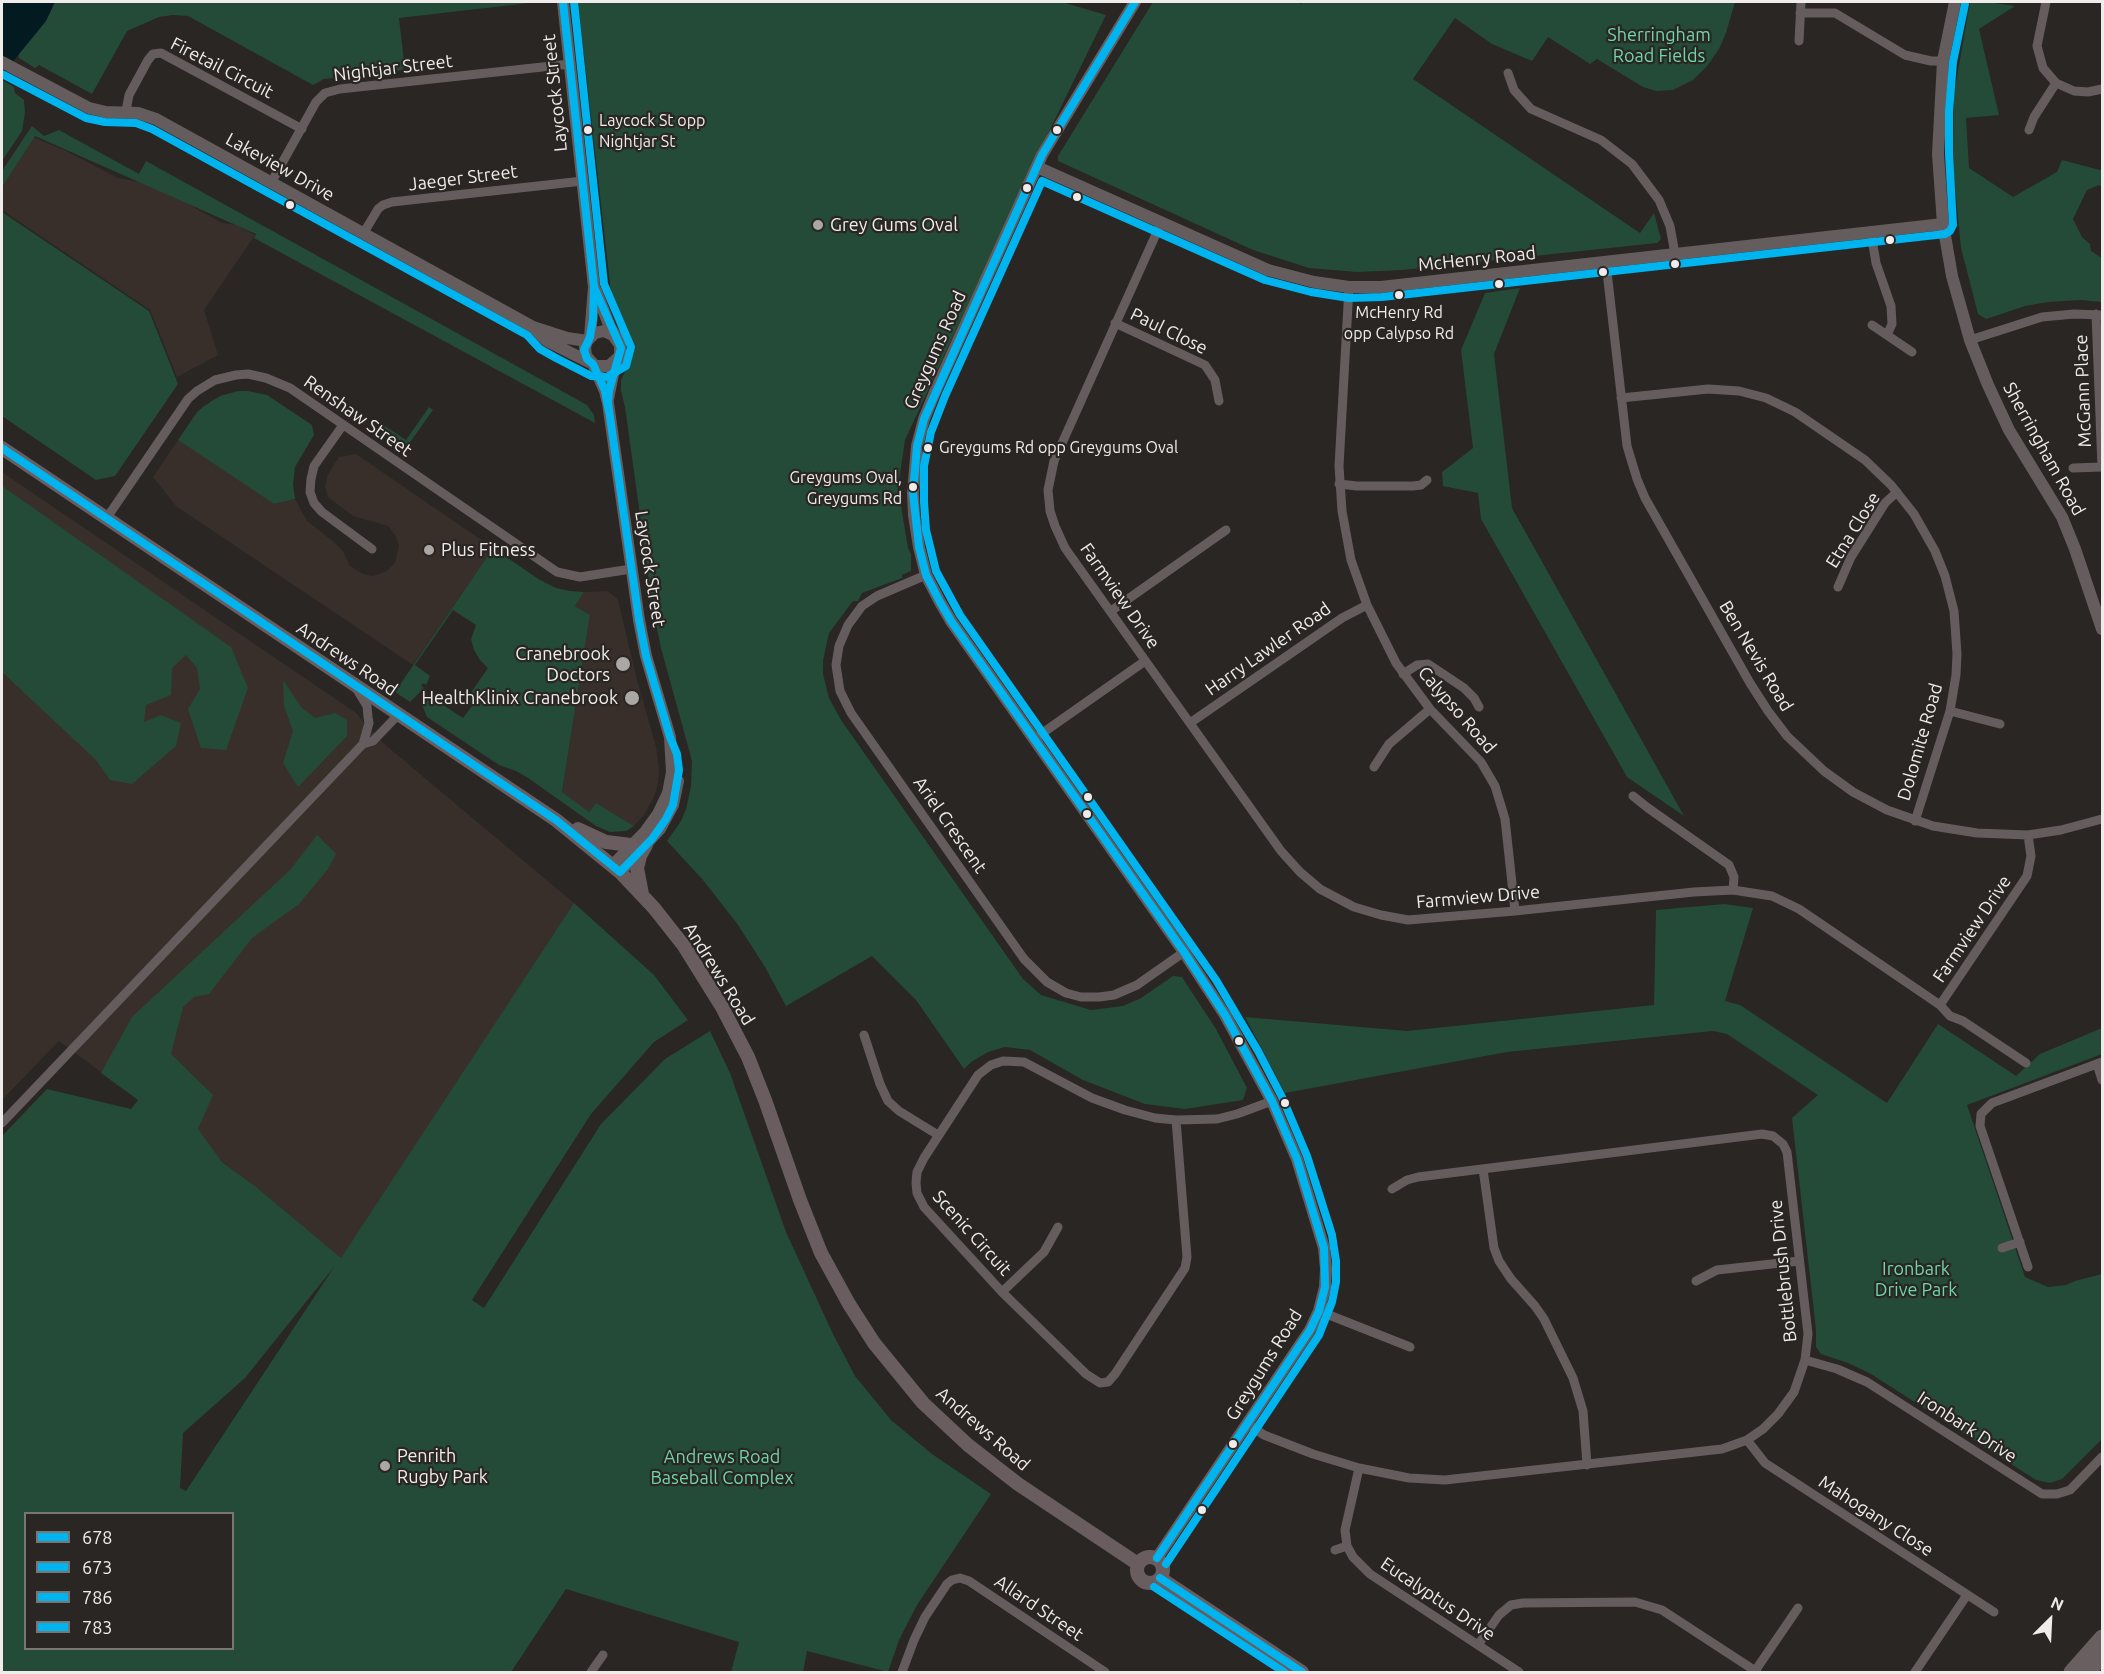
<!DOCTYPE html>
<html>
<head>
<meta charset="utf-8">
<style>
	body { margin:0 }
	#map { position:relative; width:2104px; height:1674px; overflow:hidden; background:#292624; font-family:Ubuntu,sans-serif }
	canvas { display:block }
	.frame { position:absolute; inset:0; border:3px solid #efeceb; pointer-events:none }
	.legend { position:absolute; left:24px; top:1512px; width:210px; height:138px; box-sizing:border-box; background:#2a2623; border:2px solid #797573; margin:0; padding:8px 10px; list-style:none; font-size:18px; color:#efeceb }
	.legend li { display:flex; align-items:center; gap:12px; height:30px }
	.legend b { width:30px; border:2px solid #797573 }
	.north { position:absolute; left:2020px; top:1590px; width:60px; height:60px; -webkit-text-stroke:4px #2a2623; paint-order:stroke; rotate:24deg; font-size:16px; font-weight:700; line-height:24px; text-align:center; color:#efeceb }
	.north::after { content:''; display:block; margin:auto; width:21px; height:27px; background:#efeceb; clip-path:polygon(50% 0,100% 100%,50% 72%,0 100%) }
</style>
</head>
<body>
<div id="map">
<canvas width="2104" height="1674"></canvas>
<div class="frame"></div>
<ul class="legend">
<li><b style="height:8px;background:#00b5ef"></b>678</li>
<li><b style="height:8px;background:#00b5ef"></b>673</li>
<li><b style="height:8px;background:#00b5ef"></b>786</li>
<li><b style="height:8px;background:#00b5ef"></b>783</li>
</ul>
<div class="north">N</div>
</div>
<script>
const context = document.querySelector('canvas').getContext('2d');
context.lineJoin = 'round';
function fill(path, color) { context.fillStyle = color; context.fill(path, 'evenodd'); }
const poly = rows => new Path2D(rows.map(r => 'M' + r).join(''));
function trace(path, color, width, dash) { context.strokeStyle = color; context.lineWidth = width; context.lineCap = dash ? 'butt' : 'round'; context.setLineDash(dash || []); context.stroke(path); }
function drawText(font, color, halo, rows, align = 'center') {
  context.font = font + ' Ubuntu,sans-serif'; context.lineWidth = 4.5; context.setLineDash([]); context.textBaseline = 'middle'; context.strokeStyle = halo; context.fillStyle = color; for (const [text, x, y, turn = 0] of rows) {
    context.save(); context.translate(x, y); context.rotate((+turn || 0) * Math.PI / 180); context.textAlign = isNaN(turn) ? turn : align; if (halo) context.strokeText(text, 0, 0); context.fillText(text, 0, 0); context.restore();
  }
}
const built = poly([
	[26,134,64,150,118,178,144,183,165,191,222,223,236,225,255,235,204,310,218,355,177,377,150,310,2,210,2,172],
	[178,440,274,504,295,499,307,521,334,542,343,551,350,566,363,574,373,576,387,571,395,563,399,545,395,535,388,526,353,516,328,497,325,487,327,476,339,457,356,454,493,548,413,665,176,506,153,477],
	[2,472,356,713,383,743,574,903,341,1259,255,1186,59,1041,2,1100],
	[607,591,617,598,619,604,636,676,656,747,659,768,658,784,653,799,644,815,634,826,596,803,589,812,562,793,590,615,575,606,584,592]
]);
const green = poly([
	[2,2,538,2,399,18,405,70,324,79,313,85,188,16,173,15,159,17,127,31,92,94,39,65,35,68,19,58,18,53,2,44],
	[578,2,1062,2,1106,15,1035,160,905,440,898,488,908,548,911,554,911,571,902,575,902,578,862,593,858,601,853,601,829,633,823,661,823,674,829,698,841,720,1023,979,1041,995,1091,1010,1123,1006,1141,998,1173,976,1182,977,1216,1029,1247,1088,1243,1100,1185,1109,1145,1104,1083,1080,1030,1050,1013,1048,1005,1047,988,1052,971,1062,964,1069,916,1000,872,956,786,1006,765,967,738,925,703,880,667,841,681,821,686,809,691,786,692,761,661,648,653,609,625,407,621,391,621,380,628,365,631,345,630,338,618,320,612,301],
	[1153,2,1297,2,1301,4,1303,2,1735,2,1726,33,1719,49,1708,65,1693,80,1673,90,1656,91,1643,87,1597,59,1590,64,1548,37,1532,61,1492,44,1455,18,1413,79,1640,233,1654,213,1661,239,1657,243,1402,270,1357,272,1309,268,1253,250,1058,161,1058,156],
	[1970,2,1988,2,2015,6,1979,29,1999,115,1966,118,1969,168,2013,197,2057,172,2062,160,2100,170,2102,169,2102,187,2099,185,2087,190,2073,219,2082,237,2090,244,2091,251,2102,258,2102,302,2081,300,2048,302,2025,306,1986,319,1978,314,1961,248,1953,166,1954,94],
	[2,80,14,87,15,93,24,100,25,113,22,131,2,161],
	[32,126,44,136,59,130,139,174,146,161,551,385,587,405,594,415,595,423,254,238,256,234,35,136,2,187,2,171],
	[2,212,149,311,178,384,115,476,96,480,2,416],
	[1520,288,1494,354,1512,508,1684,816,1627,777,1481,519,1478,493,1443,486,1442,472,1473,448,1461,350,1485,293],
	[238,391,248,391,267,395,312,425,314,435,295,467,293,484,295,499,274,504,178,440,197,412,204,406,220,396],
	[429,407,433,410,406,448,381,431,385,426,406,440],
	[2,486,231,647,248,688,226,750,201,748,188,709,200,689,197,668,186,655,172,668,171,695,146,705,144,722,161,715,181,723,176,746,132,784,110,780,96,760,2,672],
	[493,548,540,580,556,588,570,591,584,592,575,606,590,615,562,792,589,812,596,803,634,826,626,831,610,832,596,826,528,778,516,771,499,765,427,717,422,705,431,697,463,718,472,706,465,701,488,668,480,660,474,650,471,639,476,625,453,610,415,665,430,676,426,685,423,683,421,686,424,688,410,702,395,692],
	[283,680,302,708,315,718,335,713,347,720,347,736,298,787,283,763,293,731,284,706],
	[317,835,336,854,328,869,299,904,252,938,209,994,194,997,183,1007,171,1054,213,1095,198,1129,222,1162,255,1186,341,1258,574,903,654,975,688,1020,654,1042,591,1114,472,1300,484,1308,601,1124,665,1059,710,1031,730,1073,786,1232,833,1334,855,1376,891,1420,932,1454,991,1494,917,1605,899,1640,888,1672,807,1651,803,1672,731,1672,739,1642,566,1589,511,1672,2,1672,2,1136,47,1089,131,1109,138,1100,101,1073,132,1017,290,870],
	[334,1267,186,1491,180,1488,183,1433,245,1378],
	[26,1514,232,1514,232,1648,26,1648],
	[1724,904,1753,908,1725,1001,1740,1005,1887,1103,1938,1024,2016,1076,2040,1054,2102,1028,2102,1054,1967,1105,2025,1277,2048,1287,2066,1285,2075,1281,2102,1274,2102,1439,2062,1479,2050,1483,2036,1480,1871,1374,1848,1363,1821,1354,1816,1347,1816,1330,1792,1118,1818,1095,1727,1034,1713,1031,1507,1052,1285,1093,1245,1017,1407,1031,1654,1005,1656,910]
]);
const water = poly([
	[4,2,55,2,46,21,2,75,2,6]
]);
const minor = poly([
	[2046,2,2037,46,2043,68,2056,83,2074,91,2088,92,2102,89],
	[1800,13,1835,13,1905,55,1931,61,1943,61],
	[1799,41,1801,2],
	[1508,73,1514,90,1531,109,1601,140,1632,164,1659,200,1670,226,1675,254],
	[126,111,129,95,148,60,153,54,161,53,302,129],
	[2029,130,2034,117,2056,83],
	[271,183,316,102,325,93,340,89,570,64],
	[1161,223,1054,461,1048,490,1050,511,1055,526,1065,548,1281,851,1300,872,1320,889,1354,907,1381,915,1408,920,1515,911,1694,892,1733,890,1772,896,1799,909,1940,1005,1950,1016,1963,1021,2026,1063],
	[1871,233,1876,263,1891,306,1892,324,1887,335],
	[363,234,378,209,383,205,392,202,583,181],
	[1606,263,1627,446,1637,479,1645,498,1750,683,1768,711,1787,736,1824,771,1853,792,1887,810,1933,826,1977,833,2028,835,2061,830,2102,819],
	[1349,287,1339,466,1342,511,1351,560,1367,605,1396,663,1430,709,1481,762,1495,786,1505,819,1515,911],
	[2096,314,2102,467],
	[1115,323,1205,365,1215,380,1219,401],
	[1872,325,1912,352],
	[1970,340,2042,317,2074,314,2102,315],
	[1621,398,1708,389,1739,391,1766,398,1795,412,1865,460,1891,485,1914,514,1935,551,1945,576,1954,611,1957,654,1956,675,1950,711,1915,821],
	[343,425,314,466,311,479,310,492,314,503,322,512,372,549],
	[2073,468,2102,467],
	[1339,484,1357,486,1413,486,1421,485,1427,480],
	[106,519,188,399,197,391,215,380,236,375,248,374,266,378,290,388,557,572,580,577,631,569],
	[926,575,877,596,862,606,848,625,839,646,836,665,840,691,851,713,1024,959,1047,982,1066,993,1081,997,1099,997,1114,995,1137,985,1184,952],
	[1838,587,1851,557,1885,503,1897,492],
	[1111,611,1226,530],
	[1403,674,1417,665,1428,664,1464,688,1474,698,1479,707],
	[356,688,367,706,368,717,369,723,363,744],
	[1950,711,2000,724],
	[1190,723,1342,618,1367,605],
	[1034,739,1145,661],
	[1374,767,1389,744,1430,709],
	[1633,796,1648,808,1729,865,1734,877,1733,890],
	[1940,1005,2027,876,2031,856,2028,835],
	[864,1035,880,1084,888,1101,899,1111,938,1135],
	[2097,1064,2102,1080],
	[1176,1120,1187,1257,1185,1268,1115,1374,1108,1382,1100,1383,1086,1374,1002,1292,924,1207,917,1193,916,1183,917,1172,924,1158,978,1075,991,1065,1003,1061,1024,1062,1092,1098,1125,1110,1155,1118,1176,1120,1217,1119,1237,1114,1272,1101],
	[2,1123,363,744,373,741,398,715],
	[1483,1169,1494,1248,1499,1261,1511,1279,1535,1306,1544,1319,1573,1378,1583,1411,1587,1465],
	[2002,1248,2020,1242],
	[2028,1267,1980,1126,1981,1114,1992,1103,2102,1062],
	[1696,1281,1717,1270,1799,1261],
	[1002,1292,1044,1252,1058,1227],
	[1319,1311,1410,1347],
	[1805,1360,1837,1369,1867,1382,2042,1494,2057,1494,2070,1490,2102,1457],
	[1248,1424,1264,1435,1313,1454,1359,1468,1409,1478,1445,1480,1722,1449,1747,1440,1763,1429,1778,1414,1794,1392,1805,1360,1808,1334,1787,1152,1783,1144,1773,1136,1762,1134,1418,1177,1407,1180,1392,1189],
	[1747,1440,1765,1463,1994,1612],
	[1359,1468,1345,1530,1347,1546,1353,1557,1370,1574,1519,1672],
	[1335,1550,1347,1546],
	[1478,1645,1499,1615,1511,1605,1523,1603,1635,1602,1662,1610,1757,1672],
	[1755,1671,1798,1608],
	[591,1672,603,1655],
	[902,1672,914,1640,925,1617,947,1584,952,1580,960,1578,969,1581,1105,1672],
	[1915,1672,1967,1595]
]);
const tertiary = poly([
	[563,2,594,287,590,337],
	[1135,2,1042,155,935,392,924,419,917,446,913,493,914,515,919,547,926,575,940,602,951,621,1184,952,1225,1015,1272,1101,1297,1159,1324,1248,1326,1269,1325,1287,1319,1311,1310,1330,1157,1558],
	[1955,2,1943,61,1938,154,1943,224,1952,276,1970,340,1988,385,2009,430,2062,517,2075,549,2102,629],
	[2,62,89,108,106,112,138,113,156,119,533,327,567,338,587,341],
	[1037,167,1268,270,1314,282,1349,287,1381,287,1943,224],
	[596,291,610,327,617,338],
	[534,328,547,341,589,362],
	[593,364,605,391,608,403,639,620,646,656,670,737,672,772,668,793,658,814,645,832,613,865],
	[608,399,613,374,620,354,620,345,613,335,604,331,595,333,587,341,585,347,586,356,595,366,609,366,619,357],
	[620,872,660,829,673,805,678,781]
]);
const secondary = poly([
	[2,448,556,820,620,872,654,908,684,946,722,1007,748,1057,765,1100,800,1200,821,1253,849,1304,874,1343,923,1403,968,1445,1018,1484,1138,1564],
	[578,829,606,842,631,845],
	[642,894,637,868,640,856,646,845],
	'1137 1570a13 13 0 1 1 26 0a13 13 0 1 1-26 0Z',
	[1160,1578,1302,1672]
]);
const trunk = poly([
	[2071,1672,2102,1637],
	[2089,1672,2102,1656]
]);
const bus1 = poly([
	[1135,2,1042,155,924,419,917,446,913,493,919,547,926,575,940,602,951,621,1184,952,1225,1015,1272,1101,1297,1159,1324,1248,1325,1287,1319,1311,1310,1330,1157,1558],
	[1160,1578,1302,1672]
]);
const bus2 = poly([
	[594,285,593,319,590,337,584,350,587,359,593,364,605,391,609,412],
	[2,448,556,820,620,872,652,839,666,819,673,805,679,770,677,754,670,737,646,656,639,620,608,403,609,391,621,348,594,287,563,2]
]);
const bus3 = poly([
	[1166,1564,1319,1335,1332,1302,1336,1282,1336,1261,1332,1235,1307,1156,1282,1097,1258,1051,1216,980,960,615,936,571,926,530,924,502,924,466,931,432,945,396,1042,181,1265,280,1311,292,1349,298,1382,297,1945,234,1950,231,1953,225,1949,154,1949,112,1953,62,1965,4],
	[1154,1587,1284,1672]
]);
const bus4 = poly([
	[2,74,86,118,105,122,136,123,152,129,527,335,540,349,556,358,591,376,607,377,626,366,631,347,604,284,574,2]
]);
const markers = [
	[588,130,5,"#efeceb"],
	[1057,130,5,"#efeceb"],
	[1027,188,5,"#efeceb"],
	[1077,197,5,"#efeceb"],
	[290,205,5,"#efeceb"],
	[818,225,6,"#aaa7a5"],
	[1890,240,5,"#efeceb"],
	[1675,264,5,"#efeceb"],
	[1603,272,5,"#efeceb"],
	[1499,284,5,"#efeceb"],
	[1399,295,5,"#efeceb"],
	[928,448,5,"#efeceb"],
	[913,487,5,"#efeceb"],
	[429,550,6,"#aaa7a5"],
	[623,664,8,"#aaa7a5"],
	[632,698,8,"#aaa7a5"],
	[1088,797,5,"#efeceb"],
	[1087,814,5,"#efeceb"],
	[1239,1041,5,"#efeceb"],
	[1285,1103,5,"#efeceb"],
	[1233,1444,5,"#efeceb"],
	[385,1466,6,"#aaa7a5"],
	[1202,1510,5,"#efeceb"]
];
const busNames = [
	["Laycock St opp",599,121],
	["Nightjar St",599,142],
	["McHenry Rd",1399,313,"center"],
	["opp Calypso Rd",1399,334,"center"],
	["Greygums Rd opp Greygums Oval",939,448],
	["Greygums Oval,",902,478,"right"],
	["Greygums Rd",902,499,"right"]
];
const parkNames = [
	["Sherringham",1659,35],
	["Road Fields",1659,56],
	["Ironbark",1916,1269],
	["Drive Park",1916,1290],
	["Andrews Road",722,1457],
	["Baseball Complex",722,1478]
];
const streetNames = [
	["Firetail Circuit",222,68,27],
	["Nightjar Street",393,68,-7],
	["Laycock Street",555,93,-96],
	["Lakeview Drive",280,167,29],
	["Jaeger Street",463,178,-7],
	["McHenry Road",1477,259,-6],
	["Paul Close",1169,331,26],
	["Greygums Road",935,350,-66],
	["McGann Place",2083,391,-92],
	["Renshaw Street",358,416,35],
	["Sherringham Road",2044,449,61],
	["Etna Close",1853,530,-58],
	["Laycock Street",650,569,81],
	["Farmview Drive",1120,596,55],
	["Harry Lawler Road",1268,649,-35],
	["Ben Nevis Road",1756,656,59],
	["Andrews Road",347,659,34],
	["Calypso Road",1457,710,49],
	["Dolomite Road",1920,742,-74],
	["Ariel Crescent",950,825,55],
	["Farmview Drive",1478,897,-5],
	["Farmview Drive",1972,929,-56],
	["Andrews Road",719,974,58],
	["Scenic Circuit",972,1233,48],
	["Bottlebrush Drive",1783,1271,-96],
	["Greygums Road",1264,1365,-58],
	["Ironbark Drive",1967,1427,33],
	["Andrews Road",983,1429,41],
	["Mahogany Close",1876,1516,33],
	["Eucalyptus Drive",1438,1599,34],
	["Allard Street",1039,1608,34]
];
const poiNames = [
	["Grey Gums Oval",830,225],
	["Plus Fitness",441,550],
	["Cranebrook",610,654,"right"],
	["Doctors",610,675,"right"],
	["HealthKlinix Cranebrook",618,698,"right"],
	["Penrith",397,1456],
	["Rugby Park",397,1477]
];
fill(built, '#382f2a');
fill(green, '#244a38');
fill(water, '#041a21');
trace(minor, '#655c5e', 9);
trace(tertiary, '#655c5e', 12);
trace(secondary, '#695d60', 14);
trace(trunk, '#6a5f60', 15);
trace(bus1, '#00b5ef', 8);
trace(bus2, '#00b5ef', 8);
trace(bus3, '#00b5ef', 8);
trace(bus4, '#00b5ef', 8);
for (const [x, y, r, color] of markers) { const dot = new Path2D(); dot.arc(x, y, r, 0, 2 * Math.PI); context.fillStyle = color; context.fill(dot); trace(dot, '#2a2623', 2); }
drawText('16px', '#efeceb', '#2a2623', busNames, 'left');
drawText('18px', '#6dd7a6', '#2a2623', parkNames);
drawText('18px', '#efeceb', '#2a2623', streetNames);
drawText('18px', '#efeceb', '#2a2623', poiNames, 'left');
</script>
</body>
</html>
